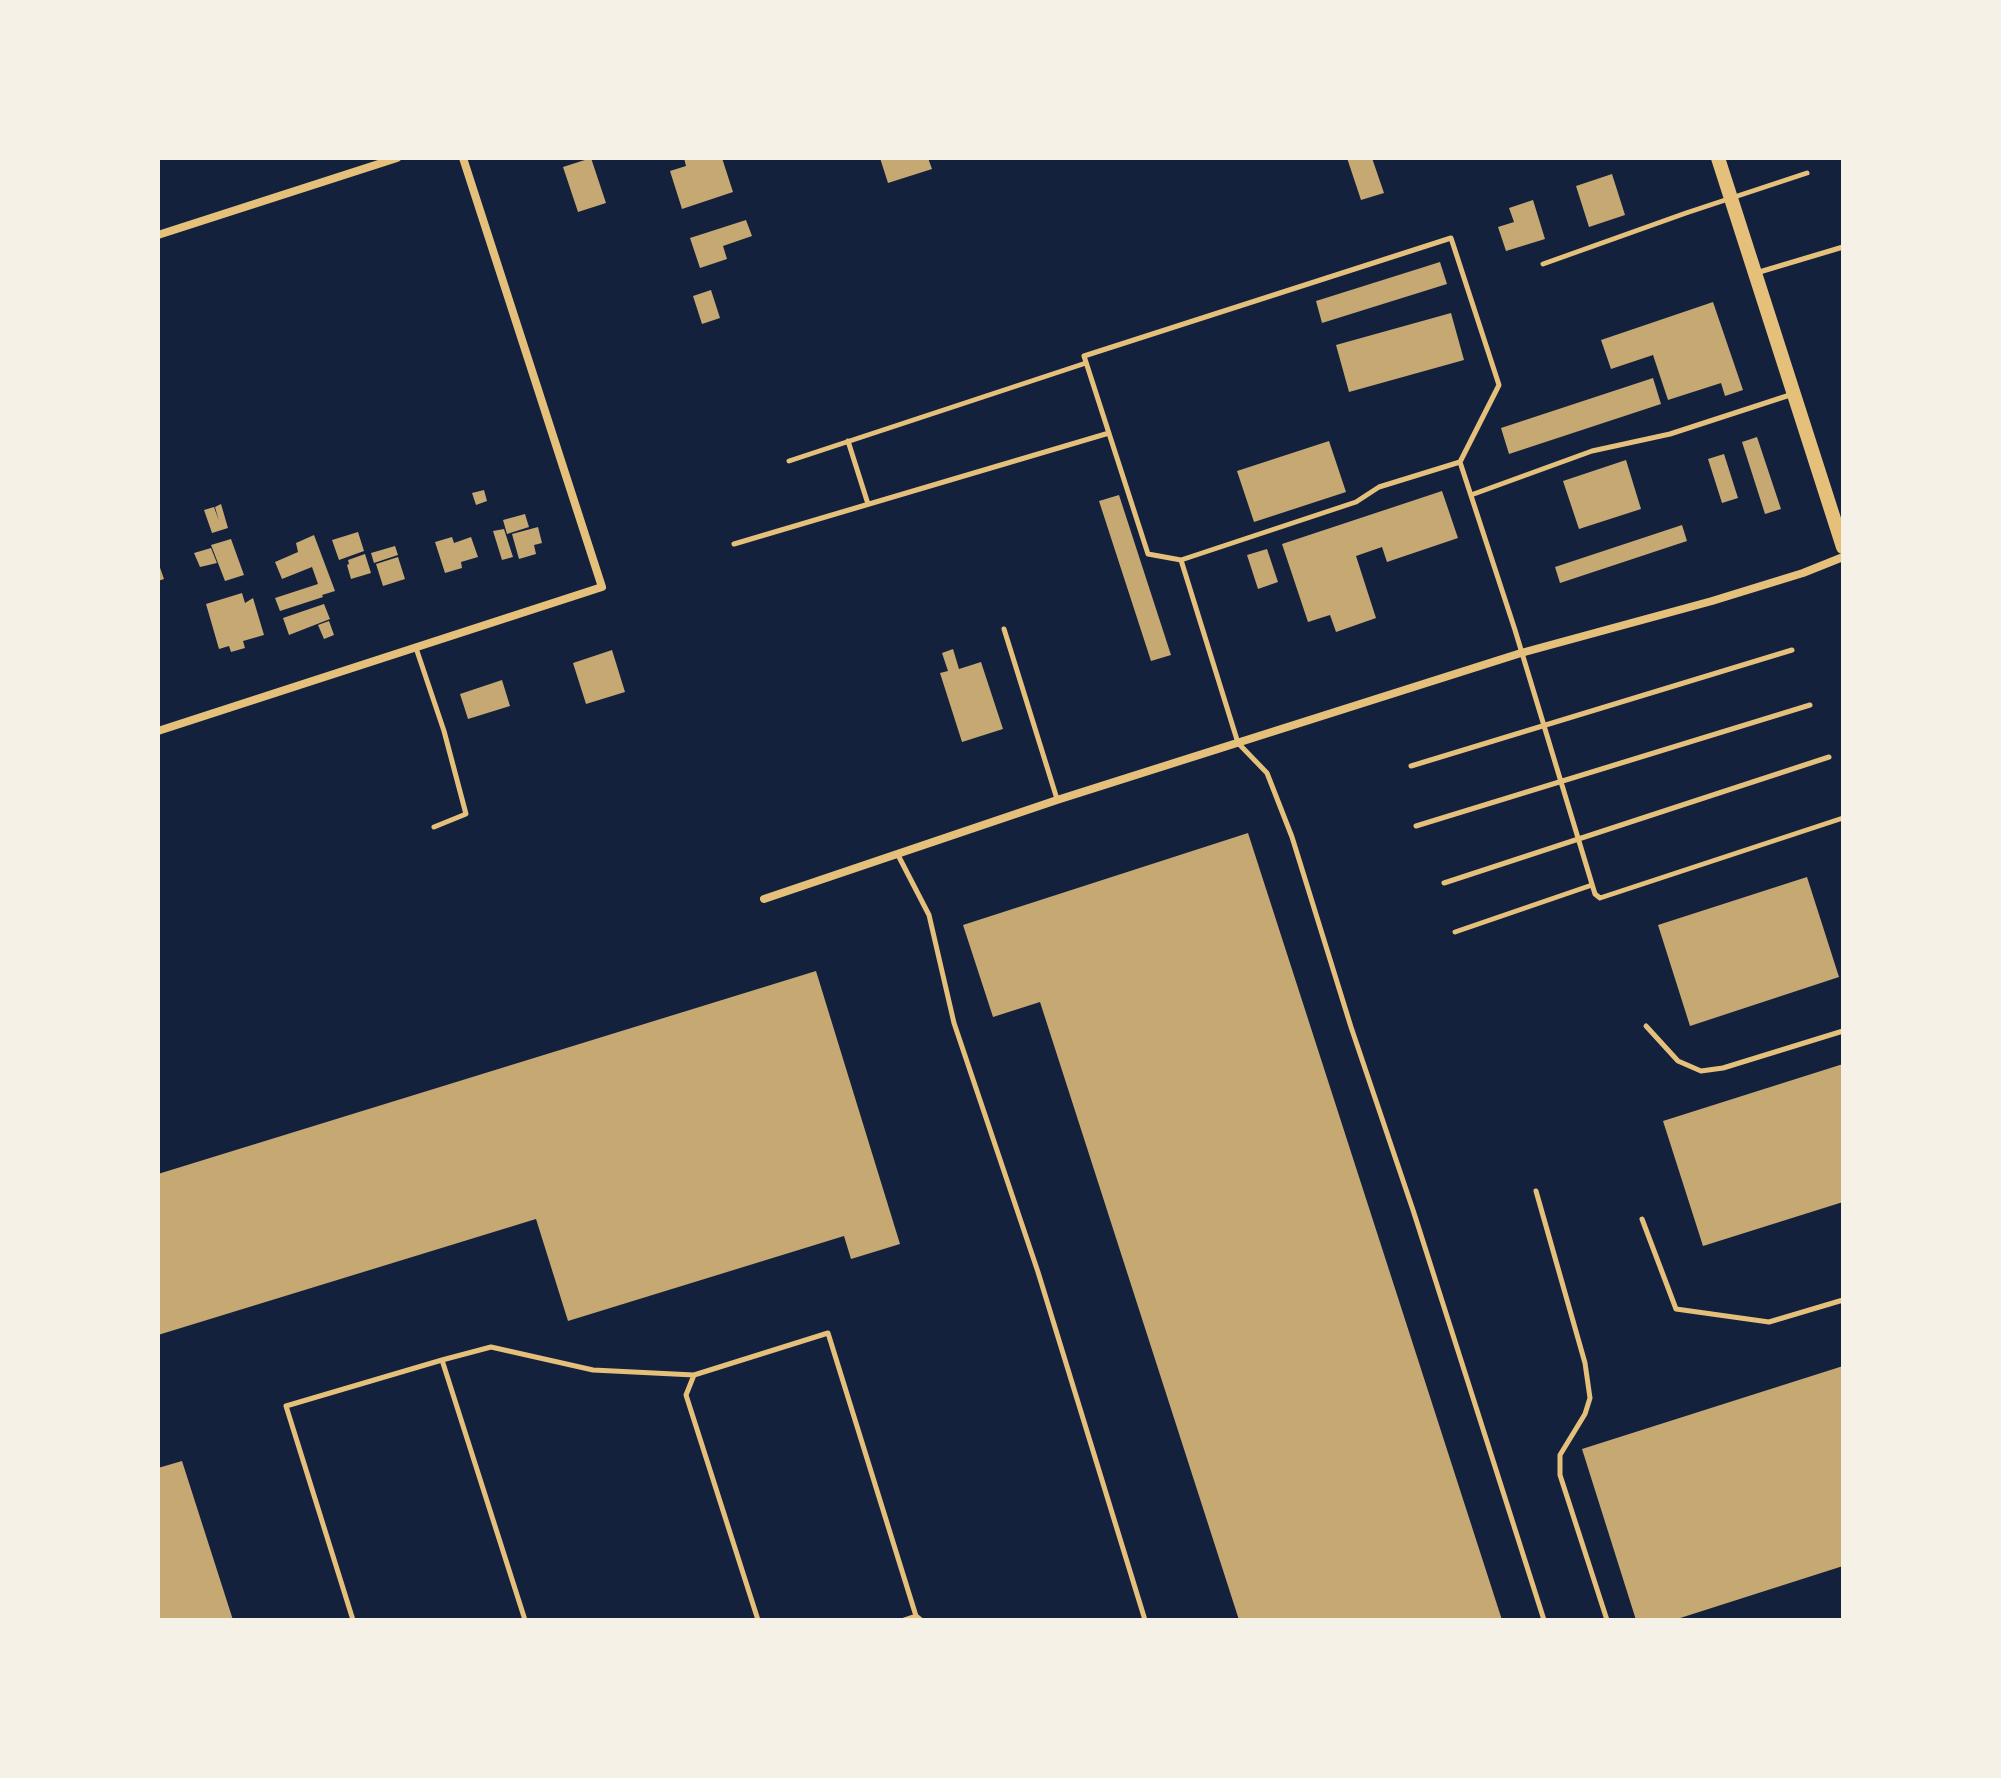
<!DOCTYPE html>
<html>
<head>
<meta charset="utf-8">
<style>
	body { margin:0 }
	#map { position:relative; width:2001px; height:1778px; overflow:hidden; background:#14213d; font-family:"Noto Serif",serif }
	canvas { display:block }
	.frame { position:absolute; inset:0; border:160px solid #f6f1e7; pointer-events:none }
</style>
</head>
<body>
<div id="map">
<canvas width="2001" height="1778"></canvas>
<div class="frame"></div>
</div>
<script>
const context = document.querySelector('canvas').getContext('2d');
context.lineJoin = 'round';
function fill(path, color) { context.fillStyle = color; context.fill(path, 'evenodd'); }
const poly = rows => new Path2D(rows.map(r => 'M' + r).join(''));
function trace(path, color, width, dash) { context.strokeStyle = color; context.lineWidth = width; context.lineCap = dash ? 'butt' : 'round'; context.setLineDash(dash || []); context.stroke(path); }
const building = poly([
	[591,158,606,203,578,212,563,167],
	[684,158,722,158,733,192,682,209,670,171,686,166],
	[880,158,928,158,932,169,888,183],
	[1347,158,1372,158,1384,193,1361,200],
	[1612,174,1625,215,1589,227,1576,186],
	[1533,200,1545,239,1506,251,1498,227,1514,222,1509,208],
	[746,220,752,236,723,246,727,259,700,268,690,238],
	[1440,262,1447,284,1322,323,1316,301],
	[711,290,720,318,702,324,693,296],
	[1713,302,1743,390,1725,396,1721,383,1668,400,1653,355,1611,369,1601,340],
	[1451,313,1464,360,1349,392,1336,345],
	[1653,378,1661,404,1509,454,1501,428],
	[1757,437,1781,509,1765,514,1742,442],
	[1329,441,1346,492,1254,522,1237,471],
	[1724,454,1738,498,1722,503,1708,459],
	[1626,460,1641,509,1579,529,1563,481],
	[484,490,487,501,476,505,472,493],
	[1442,491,1458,538,1387,562,1382,547,1356,556,1376,618,1336,632,1330,615,1308,622,1282,544],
	[1119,495,1171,655,1151,661,1099,501],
	[221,504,228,528,212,533,204,510,214,507,219,521,215,507],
	[525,514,529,527,507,534,503,520],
	[1682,525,1687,541,1560,583,1555,567],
	[538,527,542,543,534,545,536,554,519,559,512,534],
	[504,529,513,557,502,560,493,531],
	[358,532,364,551,339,560,332,540],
	[314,535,335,591,322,595,323,597,280,611,275,598,318,584,312,567,282,579,275,562,298,552,296,543],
	[452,537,454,543,471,537,478,557,461,562,462,568,445,573,435,542],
	[231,539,244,575,225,581,211,545],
	[395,546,398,555,374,563,371,553],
	[211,548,217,563,200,567,194,553],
	[1267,549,1278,582,1258,589,1247,555],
	[365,554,371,573,351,579,347,565,349,564,348,560],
	[398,557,405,579,383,586,376,564],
	[158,562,164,579,158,581],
	[242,593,245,603,253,598,264,635,243,641,245,648,231,652,229,646,219,649,206,604],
	[324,604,330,619,289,635,283,618],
	[329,621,334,635,324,639,318,625],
	[953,649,959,669,981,662,1003,729,962,742,940,673,948,671,942,653],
	[612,650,625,692,586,704,573,663],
	[502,680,510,706,468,719,460,694],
	[1248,833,1502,1620,1239,1620,1040,1002,993,1017,963,925],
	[1807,877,1839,977,1690,1026,1658,925],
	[816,971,900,1244,851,1259,844,1236,568,1321,536,1219,158,1335,158,1174],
	[1843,1064,1843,1202,1703,1246,1663,1121],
	[1843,1366,1843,1566,1674,1620,1636,1620,1582,1449],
	[182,1461,233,1620,158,1620,158,1468]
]);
const service = poly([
	[1543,264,1686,213,1807,173],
	[1756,273,1843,247],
	[848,441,868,504],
	[789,461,1086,363],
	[1471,495,1592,451,1670,434,1793,394],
	[734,544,1109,433],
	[1181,560,1148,554,1084,356,1451,238,1499,385,1460,462],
	[1004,629,1057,799],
	[416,648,444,731,466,814,434,827],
	[1411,766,1792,650],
	[1416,826,1810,705],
	[898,855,929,915,954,1023,1038,1272,1145,1620],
	[1444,883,1829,757],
	[1455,932,1592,885],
	[1646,1026,1678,1061,1701,1071,1723,1068,1843,1031],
	[1536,1191,1585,1363,1590,1398,1585,1414,1560,1455,1560,1475,1607,1620],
	[1642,1219,1676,1309,1769,1322,1843,1300],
	[353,1620,286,1406,442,1360],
	[525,1620,442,1360,491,1347,593,1370,694,1375],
	[758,1620,686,1395,694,1375,828,1333,916,1616],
	[904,1620,916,1616,921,1620],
	[1544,1620,1413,1210,1351,1027,1292,837,1267,773,1238,743,1181,560,1356,502,1379,487,1460,462,1515,630,1595,894,1600,898,1843,818]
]);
const minor = poly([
	[158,235,397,158],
	[158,731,602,587,463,158],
	[764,899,1057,800,1521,653,1712,601,1803,573,1843,557]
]);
const primary = poly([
	[1718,158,1843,547]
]);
fill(building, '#c6a872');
trace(service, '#e5c07b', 5);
trace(minor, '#e5c07b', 8);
trace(primary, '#e5c07b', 14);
</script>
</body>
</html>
